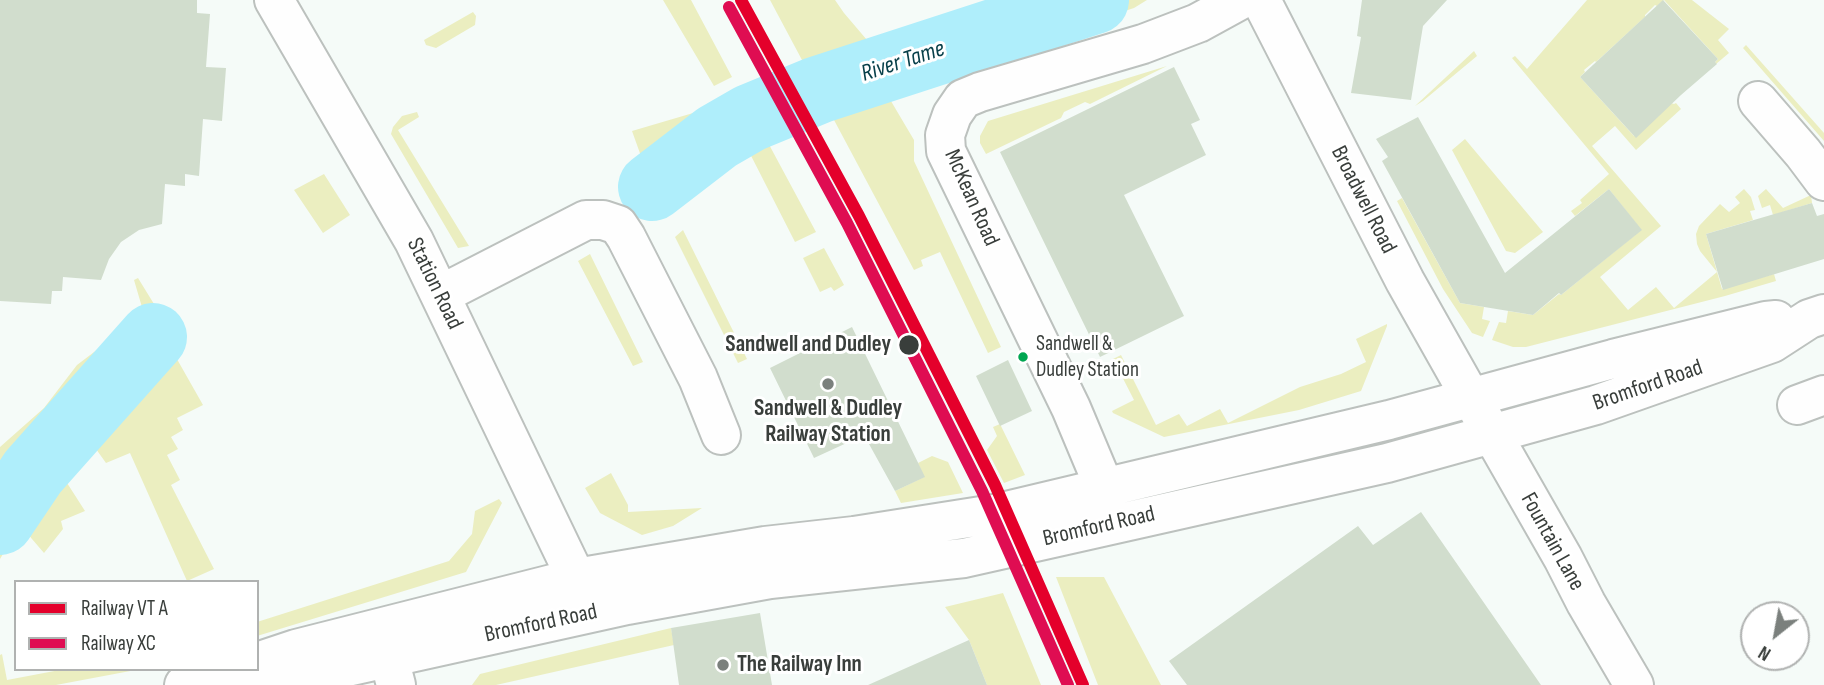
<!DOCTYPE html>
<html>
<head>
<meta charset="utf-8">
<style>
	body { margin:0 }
	#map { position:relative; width:1824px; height:685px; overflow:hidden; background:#f5fbf8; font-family:"Sofia Sans Condensed",sans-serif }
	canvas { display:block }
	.legend { position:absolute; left:14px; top:580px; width:245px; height:91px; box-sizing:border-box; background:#fff; border:2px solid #b0b2b1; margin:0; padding:9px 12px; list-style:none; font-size:21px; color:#393e3b }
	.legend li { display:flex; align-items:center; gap:14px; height:35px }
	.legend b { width:35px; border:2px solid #b0b2b1 }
	.north { position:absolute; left:1740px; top:601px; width:70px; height:70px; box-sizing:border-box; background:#fff; border:2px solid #b0b2b1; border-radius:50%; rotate:211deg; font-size:19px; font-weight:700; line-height:28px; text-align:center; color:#393e3b }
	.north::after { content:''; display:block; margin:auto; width:24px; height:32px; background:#7b807d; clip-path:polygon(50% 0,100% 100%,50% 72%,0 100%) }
</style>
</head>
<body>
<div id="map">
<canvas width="1824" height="685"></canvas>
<ul class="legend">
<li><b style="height:9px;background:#e4002b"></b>Railway VT A</li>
<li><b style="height:9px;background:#df0d52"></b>Railway XC</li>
</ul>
<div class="north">N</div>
</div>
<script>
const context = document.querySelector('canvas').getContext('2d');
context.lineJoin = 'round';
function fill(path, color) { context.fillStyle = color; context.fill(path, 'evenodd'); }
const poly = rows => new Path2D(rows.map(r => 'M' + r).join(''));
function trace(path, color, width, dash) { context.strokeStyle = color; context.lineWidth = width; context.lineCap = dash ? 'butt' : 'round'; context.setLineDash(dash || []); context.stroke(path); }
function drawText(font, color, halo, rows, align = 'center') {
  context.font = font + ' "Sofia Sans Condensed",sans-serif'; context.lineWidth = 6; context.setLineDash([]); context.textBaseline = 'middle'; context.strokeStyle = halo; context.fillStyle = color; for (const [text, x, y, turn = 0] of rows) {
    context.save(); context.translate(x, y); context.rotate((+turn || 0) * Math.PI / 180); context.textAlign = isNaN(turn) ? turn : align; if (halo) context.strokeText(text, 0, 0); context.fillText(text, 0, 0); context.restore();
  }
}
const green = poly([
	[663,0,691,0,732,77,714,86],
	[770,0,835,0,844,13,867,40,885,91,914,140,914,161,1001,347,988,353,940,252,921,260,923,266,914,270],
	[1037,0,1147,0,1134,8,914,81,903,43],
	[1587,0,1692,0,1729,29,1718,40,1729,53,1716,64,1715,62,1718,59,1664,0,1657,6,1655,5,1645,15,1645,17,1596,62,1595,61,1584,70,1585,72,1580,77,1634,136,1671,103,1674,104,1676,103,1681,109,1636,150,1615,126,1592,146,1661,226,1600,277,1628,310,1656,287,1674,308,1717,272,1700,251,1697,244,1696,234,1699,226,1720,204,1729,212,1740,203,1735,197,1744,189,1751,197,1755,210,1750,211,1753,220,1706,234,1722,289,1774,274,1776,281,1725,296,1526,347,1513,347,1492,340,1499,322,1506,323,1508,311,1533,315,1559,294,1561,295,1641,230,1609,189,1575,216,1571,211,1582,203,1580,200,1609,174,1512,58,1515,56,1527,69],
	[473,12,476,16,475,25,436,48,426,45,424,40],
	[1746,45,1824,133,1824,141,1743,48],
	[1474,51,1477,56,1423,101,1415,106],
	[1167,66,1090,104,1085,102,1064,112,1061,118,986,154,980,143,980,136,988,121],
	[744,98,816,232,795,242,743,140,735,142,656,198,632,131],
	[417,112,419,117,398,130,469,246,458,248,391,134,393,127,402,116],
	[1465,139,1543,232,1515,253,1506,251,1452,150],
	[324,174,350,215,323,233,294,190],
	[1766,189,1783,208,1811,195,1812,203,1773,215,1770,205,1762,208,1758,196],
	[1402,198,1460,303,1484,307,1482,319,1490,321,1483,337,1472,333,1443,289,1397,201],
	[683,230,747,359,738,363,675,237],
	[824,248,844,285,834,291,831,287,820,292,803,258],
	[590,254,643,362,633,366,578,261],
	[138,278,154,304,148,308,203,405,177,418,183,430,171,437,178,449,167,455,180,480,171,485,214,569,187,581,130,453,106,463,86,435,60,472,85,511,61,521,63,529,44,553,20,525,0,559,0,447,44,408,77,365,144,314,134,280],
	[1387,324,1387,326,1361,391,1299,410,1164,437,1113,413,1112,411,1134,400,1113,359,1121,355,1156,425,1179,414,1187,426,1220,409,1228,423,1300,387,1341,374,1366,362,1356,339],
	[1000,424,1025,475,1004,483,987,450,997,436,993,427],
	[932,456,948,462,963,493,901,503,895,491,924,477,918,463],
	[611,473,628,505,628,512,702,508,673,526,642,535,600,513,585,488],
	[499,499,502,503,466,572,257,636,257,622,449,561,472,534,475,511],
	[1056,577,1104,577,1161,685,1098,685],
	[1003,593,1041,685,987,685,969,640,945,607],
	[671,628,674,645,496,685,472,685,480,674],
	[2,654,7,680,65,669,141,669,56,685,0,685,0,655]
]);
const river = poly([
	[652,187,717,137,750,118,818,90,1095,0],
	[0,521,33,472,153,337]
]);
const building = poly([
	[0,0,197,0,197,13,210,14,206,67,226,68,222,121,203,119,199,176,185,174,185,186,165,184,162,224,139,230,121,242,109,259,101,280,63,277,62,291,52,291,51,304,0,301],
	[1362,0,1447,0,1423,26,1411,100,1351,93,1361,37,1357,36],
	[1663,0,1718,59,1715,62,1717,64,1681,95,1636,138,1580,77],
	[1174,67,1200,120,1191,124,1206,155,1124,195,1184,316,1100,357,1000,152],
	[1418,117,1505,273,1609,189,1642,230,1561,295,1559,293,1533,315,1460,303,1382,161,1388,157,1376,139],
	[1812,203,1817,216,1824,214,1824,259,1723,290,1706,234],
	[852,327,925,477,895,491,864,435,814,458,770,368],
	[1008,360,1032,411,1000,426,976,376],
	[1421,512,1541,685,1187,685,1169,661,1358,526,1373,545],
	[760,613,772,685,679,685,671,628],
	[969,640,987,685,868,685]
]);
const minor = poly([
	[274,0,414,241,576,578],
	[1261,0,1405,281,1471,398],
	[1758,101,1803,153,1824,181],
	[440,295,586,220,603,220,618,225,626,237,698,378,721,435],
	[1797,405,1824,395],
	[1105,489,1071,408,946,151,945,135,952,115,963,99,980,92,1143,44,1198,23,1240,0],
	[389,658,396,685]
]);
const major = poly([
	[1479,411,1563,558,1586,603,1634,685],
	[257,662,296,649,576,578,765,546,854,536,994,514,1389,420,1613,359,1766,321,1776,320],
	[184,685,233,669],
	[246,685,306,676,627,605,770,579,964,558,1387,463,1596,405,1772,343,1809,319,1824,314]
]);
const rail1 = poly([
	[741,0,859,216,995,485,1083,685]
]);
const rail2 = poly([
	[729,7,847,223,982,491,1068,685]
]);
const markers = [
	[909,345,11,"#393e3b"],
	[1023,357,6,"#00a651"],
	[828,384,7,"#7b807d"],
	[723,665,7,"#7b807d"]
];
const busNames = [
	["Sandwell &",1036,345],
	["Dudley Station",1036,371]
];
const streetNames = [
	["McKean Road",971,198,66],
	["Broadwell Road",1363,200,63],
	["Station Road",434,284,64],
	["Bromford Road",1648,386,-19],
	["Bromford Road",1099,527,-13],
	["Fountain Lane",1552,542,61],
	["Bromford Road",541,624,-12]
];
const stopNames = [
	["Sandwell and Dudley",891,345]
];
const poiNames = [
	["Sandwell & Dudley",828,409],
	["Railway Station",828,435],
	["The Railway Inn",737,665,"left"]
];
const waterNames = [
	["River Tame",903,62,-18]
];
fill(green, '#ebeec0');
trace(river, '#afeefb', 68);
fill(building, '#d1ddcd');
trace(minor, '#bcc1be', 42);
trace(major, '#bcc1be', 42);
trace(minor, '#fefefe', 38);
trace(major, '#fefefe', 38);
trace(rail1, '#e4002b', 12);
trace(rail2, '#df0d52', 12);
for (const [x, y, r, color] of markers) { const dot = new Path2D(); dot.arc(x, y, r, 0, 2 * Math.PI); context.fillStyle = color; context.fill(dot); trace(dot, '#fff', 2.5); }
drawText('21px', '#393e3b', '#fff', busNames, 'left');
drawText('23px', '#393e3b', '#fff', streetNames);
drawText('bold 23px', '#393e3b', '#fff', stopNames, 'right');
drawText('bold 23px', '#393e3b', '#fff', poiNames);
drawText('italic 24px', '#08404a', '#fff', waterNames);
</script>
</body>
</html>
